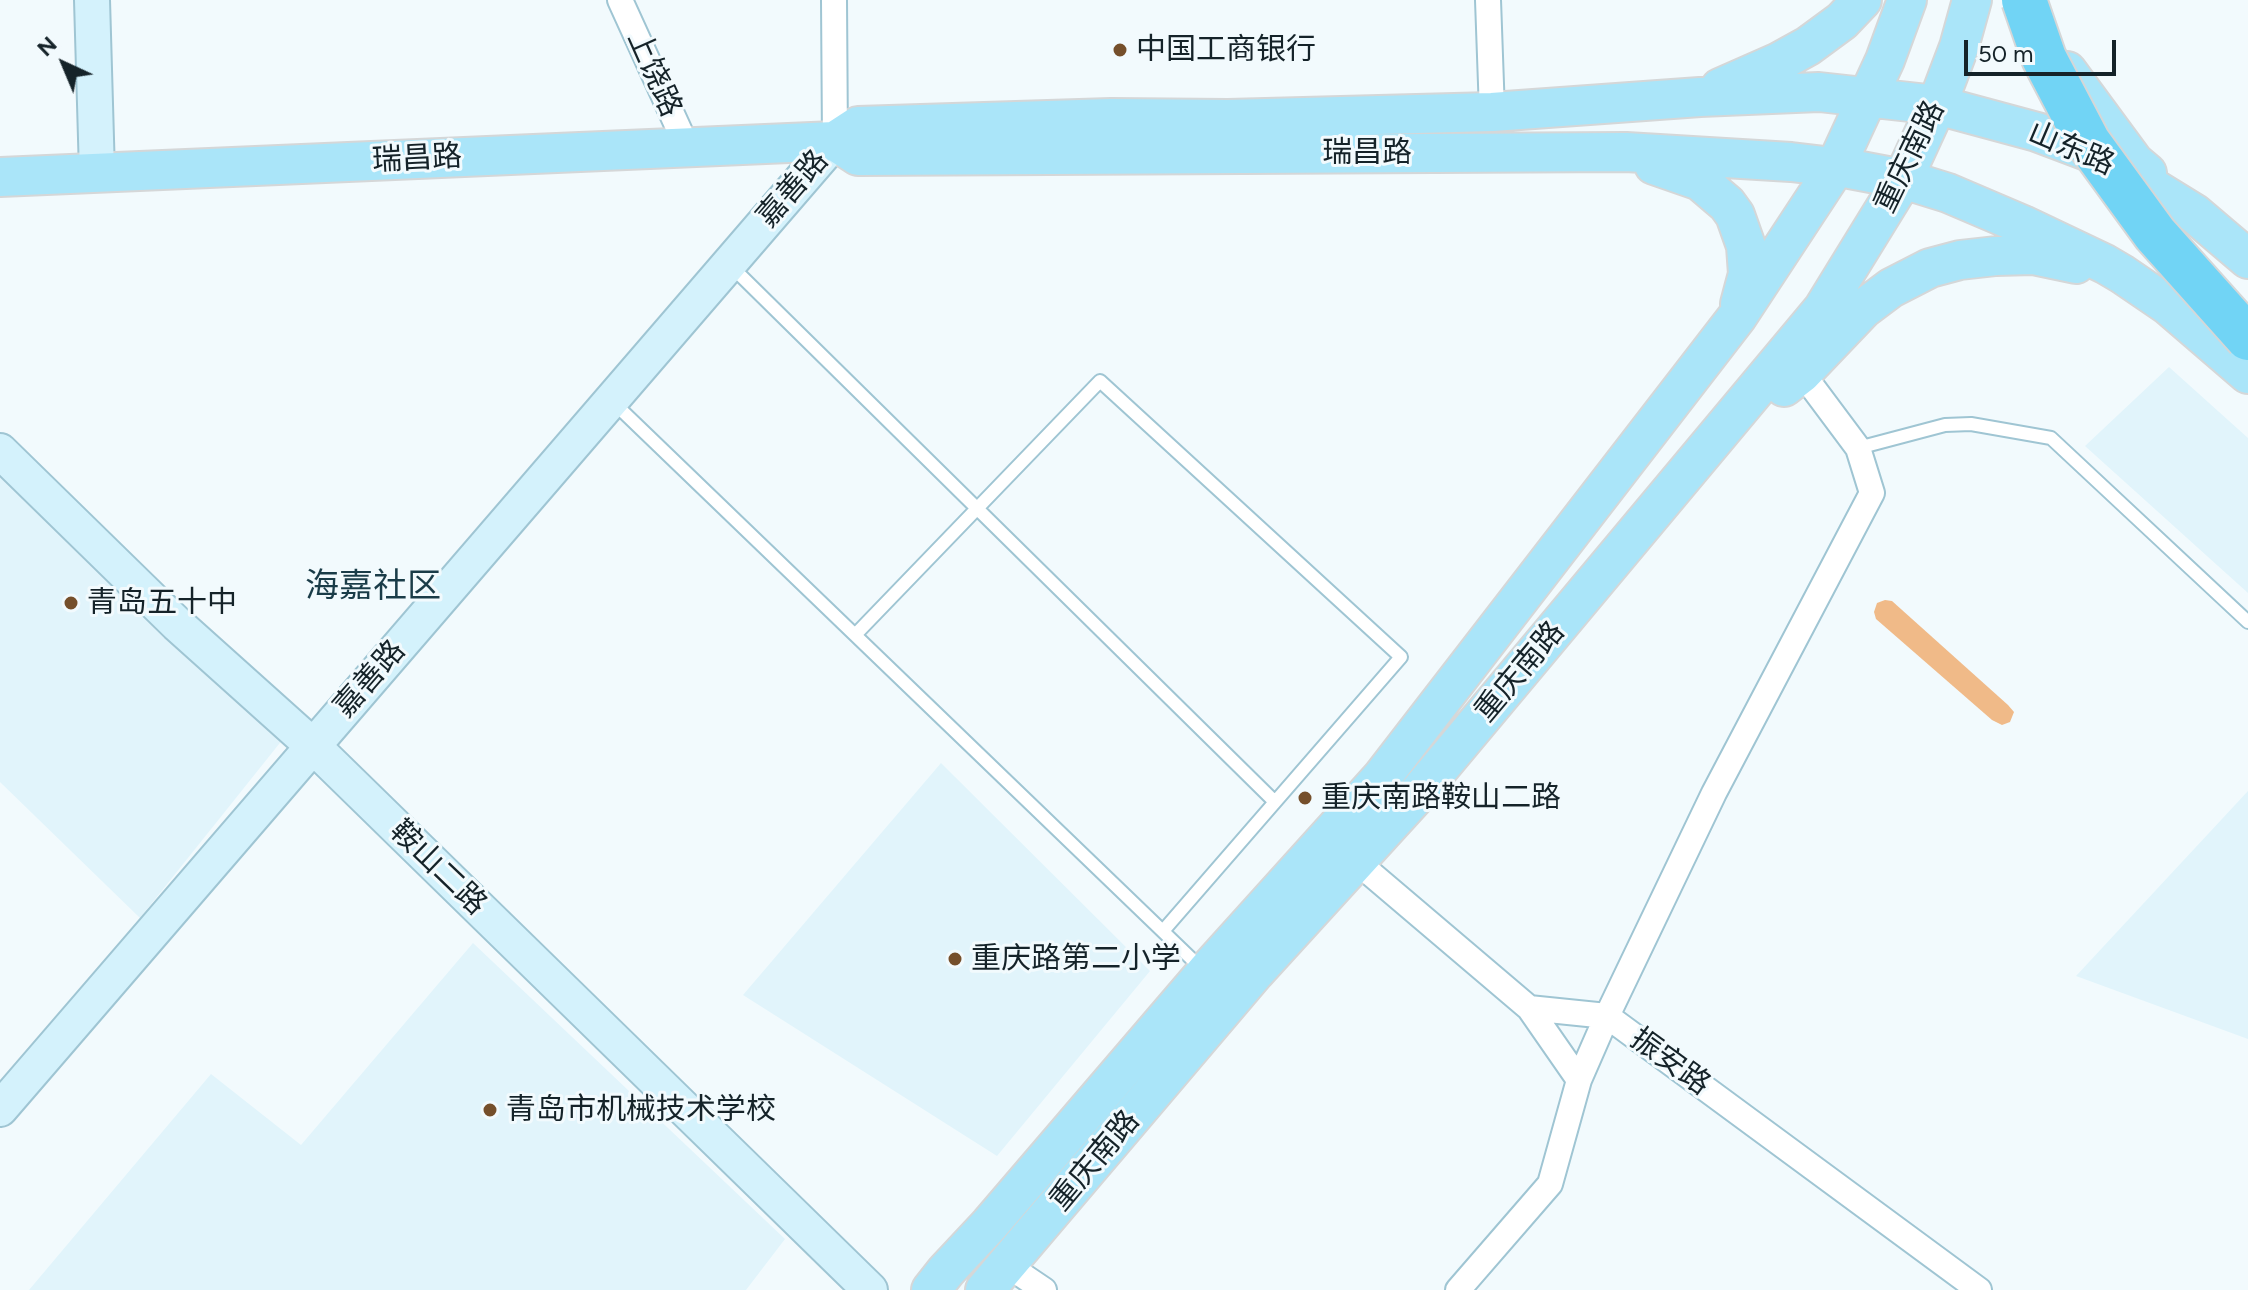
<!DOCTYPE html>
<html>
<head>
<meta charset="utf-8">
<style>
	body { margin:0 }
	#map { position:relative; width:2248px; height:1290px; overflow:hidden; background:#f2fafd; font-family:Figtree,sans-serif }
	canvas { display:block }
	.north { position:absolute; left:24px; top:24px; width:80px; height:80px; -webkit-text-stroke:6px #f2fafd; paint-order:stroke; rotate:316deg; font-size:22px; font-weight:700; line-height:32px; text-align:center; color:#152329 }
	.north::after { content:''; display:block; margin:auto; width:28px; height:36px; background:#152329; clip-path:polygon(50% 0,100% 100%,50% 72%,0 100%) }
	.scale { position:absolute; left:1964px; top:40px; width:152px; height:36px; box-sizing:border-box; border:4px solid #152329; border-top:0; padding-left:10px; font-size:24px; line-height:28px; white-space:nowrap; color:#152329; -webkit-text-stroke:6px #f2fafd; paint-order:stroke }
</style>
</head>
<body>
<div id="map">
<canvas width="2248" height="1290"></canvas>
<div class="north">N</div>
<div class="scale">50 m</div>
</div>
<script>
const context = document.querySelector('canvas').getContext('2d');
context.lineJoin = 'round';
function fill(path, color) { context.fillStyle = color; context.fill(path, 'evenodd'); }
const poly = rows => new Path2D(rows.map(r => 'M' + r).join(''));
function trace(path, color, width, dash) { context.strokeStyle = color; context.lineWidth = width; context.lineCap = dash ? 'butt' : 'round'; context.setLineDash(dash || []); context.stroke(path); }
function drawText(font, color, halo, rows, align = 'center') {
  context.font = font + ' Figtree,"Noto Sans SC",sans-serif'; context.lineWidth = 6; context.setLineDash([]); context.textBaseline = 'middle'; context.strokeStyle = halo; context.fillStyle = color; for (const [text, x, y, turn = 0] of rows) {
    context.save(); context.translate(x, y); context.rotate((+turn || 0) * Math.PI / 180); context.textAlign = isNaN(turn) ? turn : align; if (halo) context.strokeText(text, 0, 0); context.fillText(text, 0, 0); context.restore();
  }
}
const built = poly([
	[2169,367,2248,438,2248,593,2085,446],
	[0,467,283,739,140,918,0,782],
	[941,763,1150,971,997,1156,743,995],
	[2248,791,2248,1039,2076,976],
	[473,943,785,1239,746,1290,29,1290,211,1074,301,1145]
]);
const green = poly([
	[1885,600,1892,601,2008,705,2014,712,2010,722,2002,725,1992,720,1876,619,1874,612,1877,603]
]);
const lane = poly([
	[731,266,1275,802],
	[614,403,1203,970],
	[1858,448,1945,425,1971,424,2051,438,2248,622],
	[855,635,1100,381,1401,657,1163,931]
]);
const street = poly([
	[620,0,687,147],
	[834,0,835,141],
	[1488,0,1492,112],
	[1356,861,1529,1008,1607,1016,1979,1290],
	[1579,1080,1607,1016,1714,793,1872,493,1858,448,1802,373],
	[1007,1265,1044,1290],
	[1458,1290,1550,1184,1579,1080,1529,1008]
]);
const secondary = poly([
	[92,0,97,173],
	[0,451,177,624,313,746,870,1290],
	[0,1109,835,141]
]);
const primary = poly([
	[2067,71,2134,162,2147,173],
	[1720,88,1779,62,1808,46,1842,21,1862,0],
	[835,141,858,156,1626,152,1791,162,1850,169,1903,179,1948,193,2023,225,2105,264,2122,274,2169,306,2248,374],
	[1654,165,1700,181,1727,204,1735,215,1746,246,1748,274,1740,304],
	[0,177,835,141,858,126,1111,118,1228,119,1492,112,1700,97,1819,92,1937,105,2037,132,2090,152,2143,182,2195,214,2248,259],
	[1784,387,1802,373,1863,309,1891,288,1930,268,1960,260,1996,256,2033,255,2076,264],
	[931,1290,946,1271,990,1224,1206,972,1382,777,1737,317,1835,168,1885,60,1907,0],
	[985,1290,1255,972,1421,790,1823,309,1903,179,1937,105,1959,47,1972,0]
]);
const highwayBridge = poly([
	[2024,0,2044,58,2088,142,2155,234,2248,338]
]);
const markers = [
	[1120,50,8,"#754f2b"],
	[71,603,8,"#754f2b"],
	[1305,798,8,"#754f2b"],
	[955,959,8,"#754f2b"],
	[490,1110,8,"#754f2b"]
];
const poiNames = [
	["中国工商银行",1136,50],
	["青岛五十中",87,603],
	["重庆南路鞍山二路",1321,798],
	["重庆路第二小学",971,959],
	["青岛市机械技术学校",506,1110]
];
const streetNames = [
	["上饶路",654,74,66],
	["山东路",2071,149,23],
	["瑞昌路",1367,153],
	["重庆南路",1910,157,-64],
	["瑞昌路",417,159,-3],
	["嘉善路",793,189,-49],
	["重庆南路",1520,672,-50],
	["嘉善路",370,679,-49],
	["鞍山二路",438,868,44],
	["振安路",1670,1062,36],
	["重庆南路",1095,1161,-50]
];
const quarterNames = [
	["海嘉社区",373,587]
];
fill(built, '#e1f4fb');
fill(green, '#f0ba88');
trace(lane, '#9fc5d3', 16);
trace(street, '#9fc5d3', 28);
trace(secondary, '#9fc5d3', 38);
trace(primary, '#d5d7d8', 42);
trace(lane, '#fff', 12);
trace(street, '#fff', 24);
trace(secondary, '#d4f2fc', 34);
trace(primary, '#aae5f9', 38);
trace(highwayBridge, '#d5d7d8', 48, []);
trace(highwayBridge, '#71d4f5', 44);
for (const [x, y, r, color] of markers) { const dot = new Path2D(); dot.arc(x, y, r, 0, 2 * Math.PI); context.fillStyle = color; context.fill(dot); trace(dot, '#f2fafd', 3); }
drawText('30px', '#152329', '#f2fafd', poiNames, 'left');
drawText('30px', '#152329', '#f2fafd', streetNames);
drawText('34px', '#1a3c48', '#f2fafd', quarterNames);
</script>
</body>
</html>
